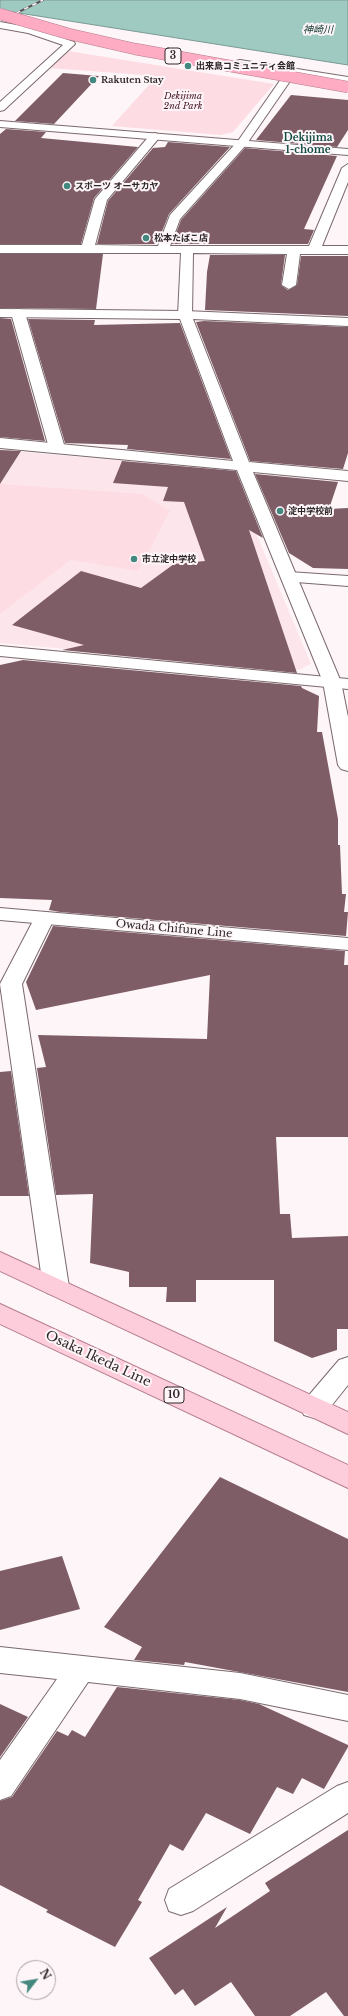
<!DOCTYPE html>
<html>
<head>
<meta charset="utf-8">
<style>
	body { margin:0 }
	#map { position:relative; width:348px; height:2016px; overflow:hidden; background:#fdf5f7; font-family:"Libre Baskerville",serif }
	canvas { display:block }
	.north { position:absolute; left:16px; top:1960px; width:40px; height:40px; box-sizing:border-box; background:#fdf5f7; border:1px solid #aaa3a5; border-radius:50%; rotate:59deg; font-size:11px; font-weight:700; line-height:16px; text-align:center; color:#2e2729 }
	.north::after { content:''; display:block; margin:auto; width:14px; height:18px; background:#43887e; clip-path:polygon(50% 0,100% 100%,50% 72%,0 100%) }
</style>
</head>
<body>
<div id="map">
<canvas width="348" height="2016"></canvas>
<div class="north">N</div>
</div>
<script>
const context = document.querySelector('canvas').getContext('2d');
context.lineJoin = 'round';
function fill(path, color) { context.fillStyle = color; context.fill(path, 'evenodd'); }
const poly = rows => new Path2D(rows.map(r => 'M' + r).join(''));
function trace(path, color, width, dash) { context.strokeStyle = color; context.lineWidth = width; context.lineCap = dash ? 'butt' : 'round'; context.setLineDash(dash || []); context.stroke(path); }
function drawText(font, color, halo, rows, align = 'center') {
  context.font = font + ' "Libre Baskerville","Noto Sans JP",serif'; context.lineWidth = 4; context.setLineDash([]); context.textBaseline = 'middle'; context.strokeStyle = halo; context.fillStyle = color; for (const [text, x, y, turn = 0] of rows) {
    context.save(); context.translate(x, y); context.rotate((+turn || 0) * Math.PI / 180); context.textAlign = isNaN(turn) ? turn : align; if (halo) context.strokeText(text, 0, 0); context.fillText(text, 0, 0); context.restore();
  }
}
const built = poly([
	[0,450,220,469,232,476,311,664,299,670,0,643]
]);
const green = poly([
	[68,51,274,84,233,132,221,135,112,126,157,76,49,68],
	[0,484,142,494,170,511,138,571,71,560,0,614]
]);
const water = poly([
	[0,0,348,0,348,65,0,10,0,0]
]);
const building = poly([
	[63,73,99,76,54,124,15,121],
	[291,95,348,100,348,130,337,147,256,140],
	[6,129,46,132,41,138,138,147,94,198,81,244,0,244,0,134],
	[168,142,230,147,169,214,157,244,97,244,108,201,153,148,165,147],
	[245,148,337,156,304,229,314,230,308,244,172,244,181,220],
	[0,254,103,254,96,309,0,308],
	[210,255,285,255,281,285,288,290,297,285,301,256,348,256,348,316,205,310,207,272],
	[0,318,11,319,45,441,0,437],
	[28,319,95,320,94,325,180,323,231,459,127,449,128,445,65,443],
	[204,321,348,327,348,453,343,469,250,461,196,322],
	[0,450,21,451,0,484],
	[122,461,236,471,263,538,249,530,297,673,62,650,84,645,12,625,81,571,141,588,174,564,205,561,184,502,163,501,168,487,113,483],
	[255,474,338,482,329,509,348,508,348,569,313,568,289,553],
	[23,660,301,686,302,688,319,696,317,732,322,732,338,819,338,845,340,845,342,894,346,894,344,912,348,912,346,936,60,912,49,910,52,900,0,898,0,665],
	[53,926,345,951,344,965,348,965,348,1137,276,1137,280,1214,290,1214,292,1238,348,1236,348,1329,337,1329,337,1350,312,1358,274,1341,274,1280,196,1280,196,1302,166,1302,167,1287,129,1287,129,1272,90,1263,93,1194,56,1195,37,1068,46,1067,38,1035,207,1039,210,975,36,1010,26,982],
	[11,1071,29,1196,0,1196,0,1072],
	[220,1477,348,1539,348,1692,185,1662,184,1665,134,1660,142,1647,104,1627],
	[62,1556,80,1609,0,1630,0,1571],
	[117,1687,240,1700,259,1704,348,1745,348,1747,324,1789,302,1778,293,1794,277,1787,250,1834,206,1813,183,1851,170,1844,138,1900,142,1902,115,1947,46,1912,48,1910,0,1885,0,1801,12,1797,57,1731,68,1736,72,1730,85,1737],
	[0,1704,28,1717,0,1757],
	[348,1830,348,2016,344,2016,326,1992,290,2016,255,2016,231,1982,195,2006,183,1989,175,1995,149,1958,227,1907,215,1928,270,1891,265,1883]
]);
const street = poly([
	[0,22,34,28,74,42,75,44,4,110,0,111,0,102,63,45,28,33,0,28,0,22],
	[292,68,297,71,246,145,180,219,170,246,309,246,342,168,348,164,348,182,322,246,348,246,348,254,300,254,296,285,289,289,282,285,287,254,193,253,192,315,190,318,185,319,180,318,178,315,181,253,0,253,0,245,82,245,95,199,151,134,155,133,161,136,159,138,107,200,95,245,158,246,170,215,238,141,288,69,292,68],
	[18,309,23,310,25,313,65,448,62,451,52,451,49,448,11,313,13,310,18,309],
	[289,572,348,576,348,586,283,581,281,577,283,573,289,572],
	[0,646,348,679,348,689,0,656,0,646],
	[44,913,51,915,54,919,22,984,69,1287,65,1293,56,1296,47,1293,43,1287,0,984,34,919,37,915,44,913],
	[348,1357,348,1385,324,1415,314,1418,304,1415,301,1408,304,1401,339,1360,348,1357],
	[0,1647,240,1673,348,1695,348,1721,240,1699,88,1682,11,1796,0,1800,0,1760,57,1679,0,1673,0,1647],
	[348,1782,348,1813,193,1911,181,1915,169,1911,165,1900,169,1889,337,1786,348,1782]
]);
const secondary = poly([
	[30,27,72,34,77,37,72,40,26,32,25,30,30,27],
	[240,60,348,77,348,83,236,65,235,63,236,61,240,60],
	[0,121,348,149,348,155,0,127,0,121],
	[0,309,185,311,348,318,348,326,193,319,249,462,348,471,348,481,253,472,341,682,348,717,348,771,341,769,338,765,323,682,237,470,0,448,0,438,233,461,180,319,0,317,0,309],
	[0,908,348,938,348,950,0,920,0,908]
]);
const primary = poly([
	[0,1252,348,1412,348,1434,0,1271,0,1252],
	[0,1304,348,1465,348,1488,0,1324,0,1304]
]);
const rail = poly([
	[0,21,43,0]
]);
const highwayBridge = poly([
	[0,14,69,34,135,49,348,87]
]);
const markers = [
	[188,66,4,"#43887e"],
	[93,80,4,"#43887e"],
	[67,186,4,"#43887e"],
	[146,238,4,"#43887e"],
	[280,511,4,"#43887e"],
	[134,559,4,"#43887e"]
];
const farPoinames = [
	["出来島コミュニティ会館",196,66],
	["Rakuten Stay",101,80],
	["スポーツ オーサカヤ",75,186],
	["松本たばこ店",154,238],
	["淀中学校前",288,511],
	["市立淀中学校",142,559]
];
const farParknames = [
	["Dekijima",183,96],
	["2nd Park",183,106]
];
const farWaternames = [
	["神崎川",318,30]
];
const shields = [
	[173,56,16],
	[174,1395,20]
];
const shieldNames = [
	["3",173,56],
	["10",174,1395]
];
const farNeighbourhoodnames = [
	["Dekijima",308,138],
	["1-chome",308,150]
];
const streetNames = [
	["Owada Chifune Line",174,929,5]
];
const nearStreetnames = [
	["Osaka Ikeda Line",98,1359,25]
];
fill(built, '#fde6eb');
fill(green, '#fddce4');
fill(water, '#9ecac2');
trace(water, '#7c9994', 1);
fill(building, '#7f5d66');
trace(street, '#7a696d', 2);
trace(secondary, '#7a696d', 2);
trace(primary, '#b57d8d', 2);
fill(street, '#fff');
fill(secondary, '#fff');
fill(primary, '#fecddb');
trace(rail, '#5b5355', 2);
trace(rail, '#fdf5f7', 1.5, [4.5]);
trace(highwayBridge, '#b57d8d', 12, []);
trace(highwayBridge, '#feacc3', 11);
for (const [x, y, r, color] of markers) { const dot = new Path2D(); dot.arc(x, y, r, 0, 2 * Math.PI); context.fillStyle = color; context.fill(dot); trace(dot, '#fdf5f7', 1.5); }
drawText('bold 9px', '#2e2729', '#fdf5f7', farPoinames, 'left');
drawText('italic 9px', '#471728', '#fdf5f7', farParknames);
drawText('italic 10px', '#103933', '#fdf5f7', farWaternames);
for (const [x, y, w] of shields) { const box = new Path2D(); box.roundRect(x - w / 2, y - 8, w, 16, 3); context.fillStyle = '#fdf5f7'; context.fill(box); trace(box, '#2e2729', 1); }
drawText('bold 10px', '#2e2729', null, shieldNames);
drawText('bold 10px', '#124d45', '#fdf5f7', farNeighbourhoodnames);
drawText('11px', '#2e2729', '#fdf5f7', streetNames);
drawText('13px', '#2e2729', '#fdf5f7', nearStreetnames);
</script>
</body>
</html>
